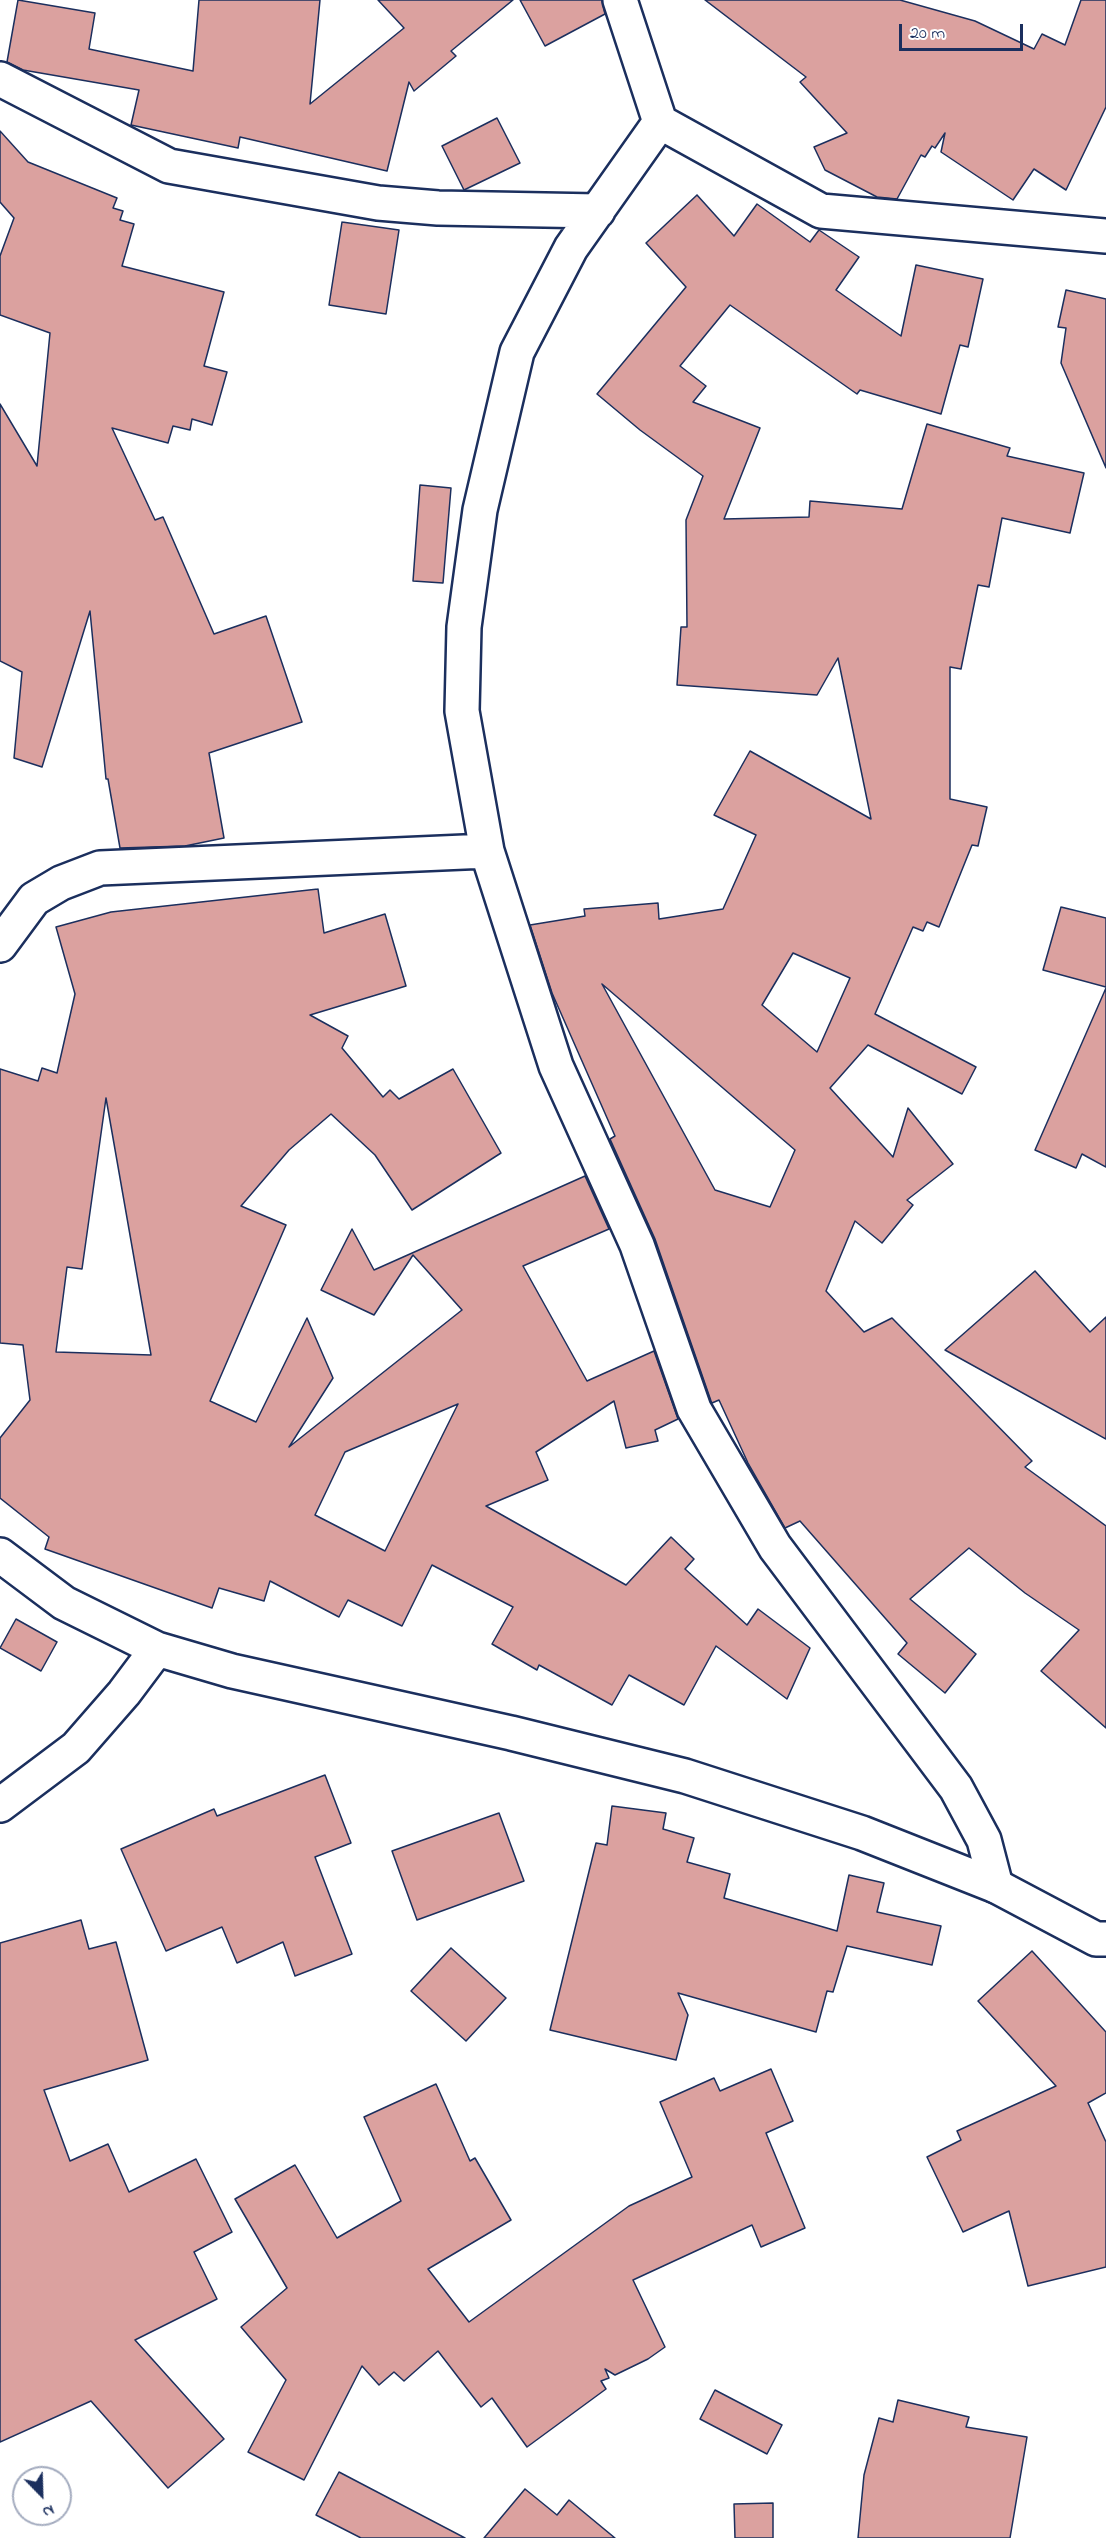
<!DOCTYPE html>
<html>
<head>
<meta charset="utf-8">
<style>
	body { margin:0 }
	#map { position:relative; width:1106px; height:2538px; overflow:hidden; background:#fff; font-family:"Indie Flower",sans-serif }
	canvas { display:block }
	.north { position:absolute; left:12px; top:2466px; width:60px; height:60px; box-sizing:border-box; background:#fff; border:2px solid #a4acbf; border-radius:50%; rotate:157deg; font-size:16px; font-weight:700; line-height:24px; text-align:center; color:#1b2f5e }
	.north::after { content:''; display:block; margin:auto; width:21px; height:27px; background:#1b2f5e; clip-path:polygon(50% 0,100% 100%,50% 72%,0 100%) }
	.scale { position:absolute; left:899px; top:24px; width:124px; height:27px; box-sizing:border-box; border:3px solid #1b2f5e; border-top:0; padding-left:8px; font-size:18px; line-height:21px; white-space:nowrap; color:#1b2f5e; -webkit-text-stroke:4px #fff; paint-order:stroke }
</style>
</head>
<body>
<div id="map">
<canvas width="1106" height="2538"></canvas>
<div class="north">N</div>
<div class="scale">20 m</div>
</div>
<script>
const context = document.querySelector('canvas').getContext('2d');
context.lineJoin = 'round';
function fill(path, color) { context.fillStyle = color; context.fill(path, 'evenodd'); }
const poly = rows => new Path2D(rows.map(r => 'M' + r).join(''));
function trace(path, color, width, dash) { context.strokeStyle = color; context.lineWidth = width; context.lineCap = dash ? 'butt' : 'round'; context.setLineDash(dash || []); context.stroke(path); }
const building = poly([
	[18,0,95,13,89,49,193,71,199,0,320,0,310,104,404,28,378,0,513,0,451,51,456,56,414,91,409,82,387,171,240,137,238,148,131,125,139,90,23,70,7,62,18,0],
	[520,0,602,0,605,14,545,46,520,0],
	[705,0,900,0,975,21,1034,49,1042,34,1065,45,1081,0,1106,0,1106,107,1066,190,1034,169,1013,200,941,152,945,133,935,148,932,146,925,157,921,155,897,199,877,197,825,170,814,147,847,133,800,82,806,77,705,0],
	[497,118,520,163,464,190,442,146,497,118],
	[0,131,28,162,117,198,113,208,123,211,120,220,134,224,122,266,224,292,204,366,227,372,212,425,192,419,190,430,173,426,168,443,112,428,155,520,163,517,214,634,266,616,302,722,209,753,224,838,185,846,120,848,108,779,106,779,90,611,42,767,14,758,22,672,0,661,0,404,37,466,50,333,0,315,0,256,14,218,0,202,0,131],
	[697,195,734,236,757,204,810,242,819,230,859,257,836,290,901,336,916,265,983,279,968,347,960,345,941,414,860,390,857,394,730,305,680,366,706,386,693,402,760,428,724,519,809,517,810,501,902,509,927,424,1010,448,1007,456,1084,473,1070,533,1002,518,989,587,978,585,961,669,950,667,950,799,987,807,978,846,972,845,939,927,927,922,923,931,913,927,875,1014,976,1067,962,1094,868,1045,830,1088,893,1157,908,1108,953,1164,907,1200,913,1205,882,1243,855,1221,826,1291,864,1332,892,1318,1032,1461,1025,1467,1106,1526,1106,1728,1041,1671,1079,1630,1025,1593,969,1548,910,1599,976,1654,945,1693,898,1654,907,1643,800,1521,785,1528,748,1463,719,1400,712,1403,711,1401,655,1239,610,1139,615,1136,552,993,530,925,585,916,584,909,658,903,659,919,723,909,756,835,714,815,750,751,871,819,838,658,817,695,677,685,681,627,687,627,686,520,703,476,640,430,597,394,686,287,646,243,697,195],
	[793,953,850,978,817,1052,762,1005,793,953],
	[602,984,795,1150,770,1207,715,1190,602,984],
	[342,222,399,230,386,314,329,305,342,222],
	[1066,290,1106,299,1106,468,1061,363,1066,328,1058,327,1066,290],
	[420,485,451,488,443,583,413,581,420,485],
	[318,889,324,933,385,914,406,986,310,1015,348,1036,342,1048,383,1097,390,1090,399,1099,453,1069,501,1153,412,1210,375,1155,331,1114,289,1150,241,1206,286,1225,210,1401,256,1422,307,1318,333,1378,289,1447,462,1310,413,1255,374,1315,321,1290,352,1229,374,1270,585,1176,609,1229,523,1266,587,1381,654,1351,678,1419,655,1430,658,1441,626,1448,614,1401,536,1452,548,1480,486,1506,626,1585,671,1537,694,1559,685,1569,747,1625,758,1609,810,1648,787,1699,716,1646,684,1705,629,1675,612,1705,539,1665,537,1670,492,1644,513,1607,432,1565,402,1626,348,1600,339,1617,270,1581,264,1601,219,1588,212,1608,45,1549,49,1537,0,1498,0,1438,30,1400,23,1345,0,1343,0,1069,38,1081,42,1068,57,1073,75,994,56,927,111,912,318,889],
	[106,1098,151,1355,56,1352,67,1267,82,1269,106,1098],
	[458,1404,385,1551,315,1515,345,1452,458,1404],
	[1061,907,1106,918,1106,987,1043,970,1061,907],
	[1106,988,1106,1167,1082,1154,1076,1168,1035,1150,1106,988],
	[1035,1271,1090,1332,1106,1317,1106,1439,945,1350,1035,1271],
	[16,1619,57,1642,41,1671,0,1648,16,1619],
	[325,1775,351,1843,315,1857,352,1954,295,1976,283,1942,237,1963,222,1927,166,1951,121,1849,214,1809,217,1816,325,1775],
	[612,1806,666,1813,663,1829,694,1838,687,1862,730,1874,724,1898,837,1931,849,1875,884,1883,877,1912,941,1926,932,1965,847,1946,833,1992,827,1991,816,2032,678,1993,688,2015,676,2060,550,2030,596,1843,607,1845,612,1806],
	[499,1813,524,1881,417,1920,392,1851,499,1813],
	[81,1920,89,1949,116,1942,148,2060,44,2090,70,2161,108,2144,129,2192,196,2159,232,2232,194,2252,217,2299,135,2340,224,2439,168,2488,91,2401,0,2442,0,1943,81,1920],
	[451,1948,506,1998,466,2041,411,1991,451,1948],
	[1032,1951,1106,2032,1106,2093,1088,2103,1106,2142,1106,2267,1028,2286,1009,2211,963,2232,927,2157,961,2140,957,2131,1056,2086,978,2001,1032,1951],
	[771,2069,793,2121,766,2133,805,2228,761,2247,752,2225,633,2280,665,2347,648,2359,615,2375,605,2369,609,2378,601,2381,606,2389,527,2447,492,2398,481,2407,438,2351,404,2381,394,2372,379,2385,362,2366,304,2480,248,2452,286,2380,241,2327,287,2288,235,2199,295,2165,337,2238,401,2201,364,2117,436,2084,470,2161,475,2158,511,2220,428,2269,469,2322,629,2206,692,2177,660,2102,714,2078,720,2091,771,2069],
	[715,2390,782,2425,767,2454,700,2419,715,2390],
	[898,2400,969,2417,966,2427,1027,2437,1010,2538,858,2538,864,2475,879,2418,893,2422,898,2400],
	[339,2472,465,2538,361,2538,316,2515,339,2472],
	[525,2489,557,2515,569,2500,615,2538,484,2538,525,2489],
	[773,2503,773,2538,735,2538,734,2504,773,2503]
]);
const minor = poly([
	[620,0,660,122,821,211,1106,236],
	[0,79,169,166,378,203,438,208,598,211],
	[660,122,571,248,517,352,480,510,464,627,462,711,487,851,556,1066,637,1245,694,1409,775,1547,956,1788,984,1840,996,1886],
	[0,945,34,899,61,883,100,868,487,851]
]);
const tertiary = poly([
	[0,1555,64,1603,157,1649,232,1671,511,1733,685,1776,862,1833,996,1886,1096,1939,1106,1939],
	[0,1805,76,1748,124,1693,157,1649]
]);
fill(building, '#dba19f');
trace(building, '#1b2f5e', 1.5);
trace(minor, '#1b2f5e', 38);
trace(tertiary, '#1b2f5e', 38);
trace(minor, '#fff', 33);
trace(tertiary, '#fff', 33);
</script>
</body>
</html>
